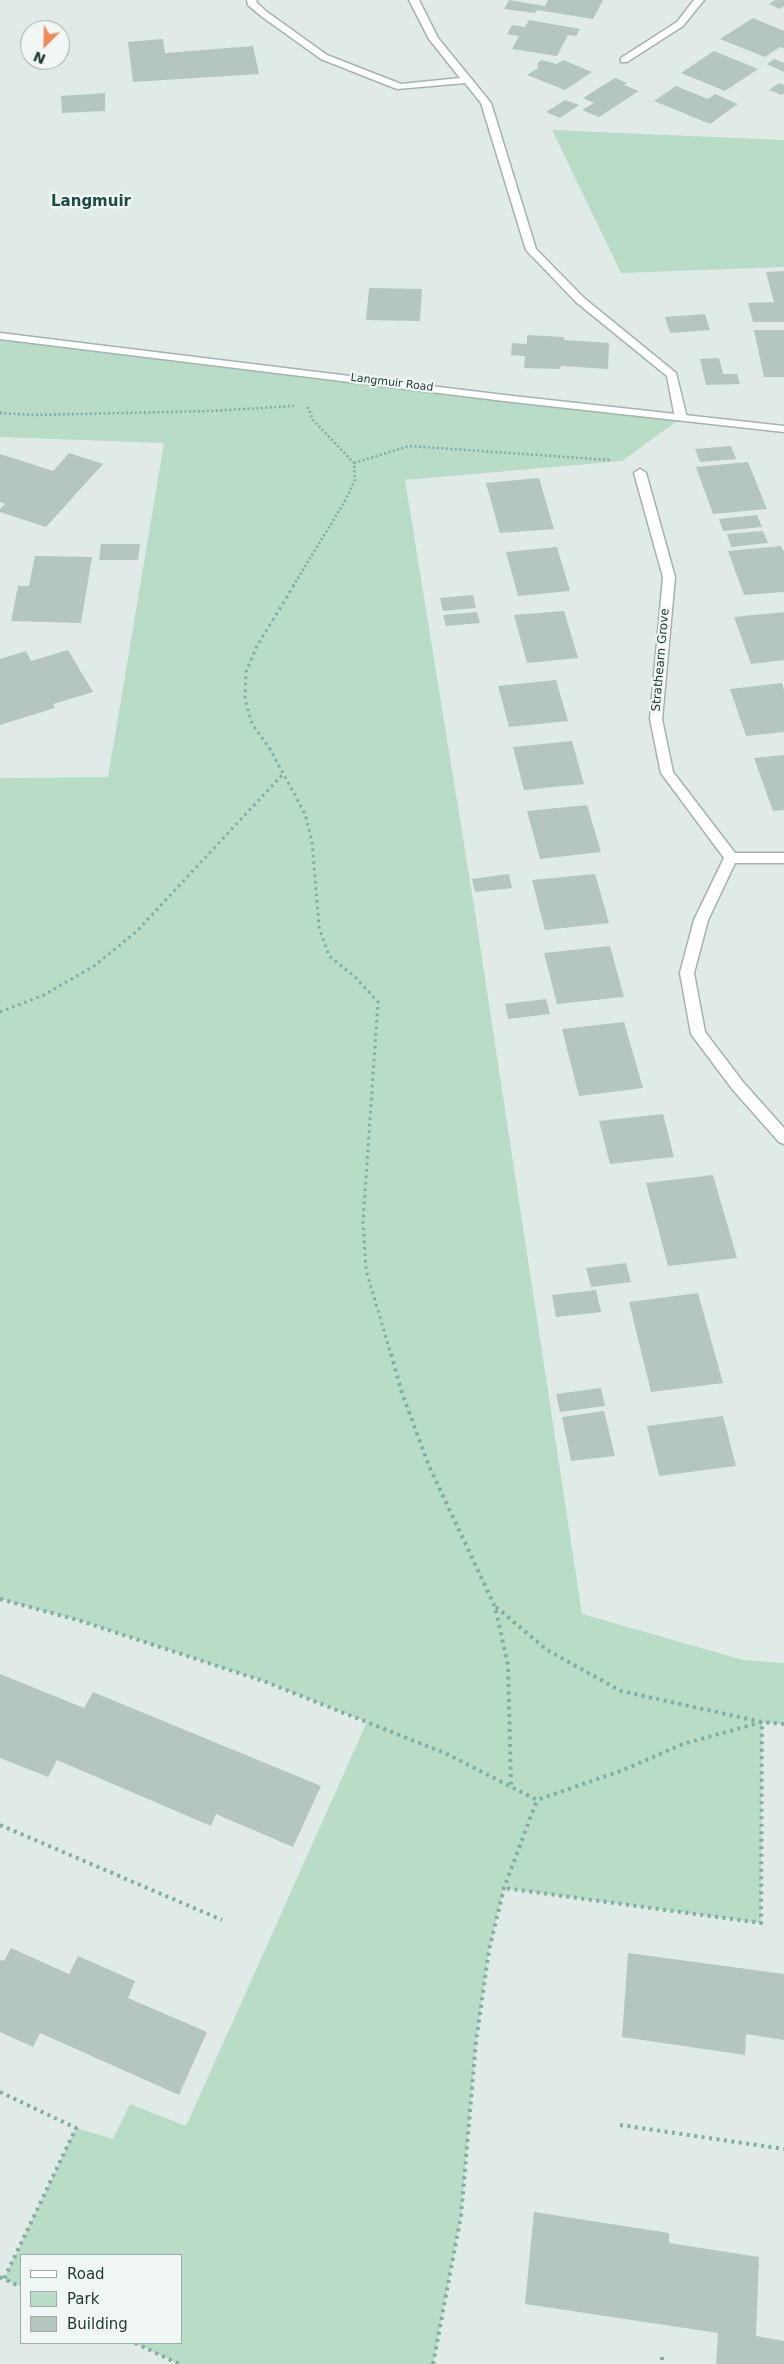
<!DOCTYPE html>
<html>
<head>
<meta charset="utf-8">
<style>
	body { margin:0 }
	#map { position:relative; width:784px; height:2364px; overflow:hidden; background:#e0ebe7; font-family:"DejaVu Sans",sans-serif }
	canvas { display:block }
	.legend { position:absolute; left:20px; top:2254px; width:162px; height:90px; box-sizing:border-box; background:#f0f7f4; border:1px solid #9daca8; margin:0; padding:6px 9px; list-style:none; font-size:15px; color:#213b36 }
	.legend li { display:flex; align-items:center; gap:10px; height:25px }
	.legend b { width:25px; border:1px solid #9daca8 }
	.north { position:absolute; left:20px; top:20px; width:50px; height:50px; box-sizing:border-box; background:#f0f7f4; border:1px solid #9daca8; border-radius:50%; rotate:203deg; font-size:14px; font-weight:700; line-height:20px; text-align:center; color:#213b36 }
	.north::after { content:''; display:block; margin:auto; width:18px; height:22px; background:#f08958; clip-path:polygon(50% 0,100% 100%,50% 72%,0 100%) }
</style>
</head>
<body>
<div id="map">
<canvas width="784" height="2364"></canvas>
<ul class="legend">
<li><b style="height:6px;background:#fff"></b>Road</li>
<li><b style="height:14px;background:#b8dcc5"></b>Park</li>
<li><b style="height:14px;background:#b5c5c0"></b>Building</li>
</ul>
<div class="north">N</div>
</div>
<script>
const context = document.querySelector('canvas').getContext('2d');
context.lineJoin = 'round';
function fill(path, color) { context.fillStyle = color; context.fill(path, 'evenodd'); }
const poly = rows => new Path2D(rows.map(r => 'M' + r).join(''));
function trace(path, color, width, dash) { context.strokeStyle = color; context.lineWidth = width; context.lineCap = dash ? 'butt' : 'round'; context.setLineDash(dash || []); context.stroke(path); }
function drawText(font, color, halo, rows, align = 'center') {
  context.font = font + ' "DejaVu Sans",sans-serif'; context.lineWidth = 4.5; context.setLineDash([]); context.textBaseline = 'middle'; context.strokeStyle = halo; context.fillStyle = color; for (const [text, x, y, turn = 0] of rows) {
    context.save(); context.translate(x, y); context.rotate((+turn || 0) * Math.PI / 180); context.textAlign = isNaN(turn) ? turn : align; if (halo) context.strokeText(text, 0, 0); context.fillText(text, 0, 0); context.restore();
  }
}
const green = poly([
	[552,130,784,140,784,267,621,273],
	[0,336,681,418,622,461,405,480,474,906,582,1614,743,1660,784,1663,784,1724,762,1723,761,1923,504,1888,489,1950,476,2042,461,2216,433,2364,179,2364,135,2343,181,2343,181,2255,21,2255,21,2287,4,2279,76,2128,113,2139,130,2104,186,2126,367,1722,266,1682,81,1621,0,1599,0,778,108,777,164,443,0,437]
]);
const building = poly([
	[509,0,545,6,548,0,603,0,593,19,537,10,535,13,504,9],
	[775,0,784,0,784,6,780,9,769,4],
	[753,18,784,31,784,48,780,47,765,57,720,39],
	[529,20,580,29,576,36,568,35,557,56,512,49,519,36,507,34,512,25,525,27],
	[163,39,165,53,253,46,259,74,133,82,128,42],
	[714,51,758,69,725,91,681,73],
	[774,59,784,63,784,72,767,64],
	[542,60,557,64,563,60,592,72,565,90,527,75,538,68,537,63],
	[615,78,627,83,624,85,639,91,599,117,582,110,594,103,583,98],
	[779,83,784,85,784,93,782,95,769,90],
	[676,86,708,99,715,94,738,104,710,124,654,101],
	[105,93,105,111,62,113,61,96],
	[565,100,579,105,560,118,546,112],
	[784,271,784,322,753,322,748,303,774,302,766,272],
	[369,288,422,289,420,321,366,320],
	[705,314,710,330,670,333,665,317],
	[754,330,784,330,784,377,764,377],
	[527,335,564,337,564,340,609,343,608,369,561,366,560,369,524,368,525,356,511,355,512,343,527,344],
	[719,358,723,374,737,374,740,384,706,385,700,359],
	[731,446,736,459,700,462,695,449],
	[69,453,103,464,46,527,0,512,0,509,5,504,0,502,0,454,53,471],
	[748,462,767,509,713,514,696,467],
	[539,478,554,529,500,533,486,483],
	[757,515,762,527,723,531,719,519],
	[763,531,768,543,731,547,727,534],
	[101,544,140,544,138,560,99,560],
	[781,546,784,552,784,592,744,595,728,551],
	[557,547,570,591,518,596,506,552],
	[35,556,92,557,81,623,11,621,18,586,29,586],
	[473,595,476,608,443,611,440,598],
	[564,611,578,658,527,663,514,615],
	[477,612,480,623,446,626,443,615],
	[784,612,784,660,751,664,734,617],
	[68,650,93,692,53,704,55,708,0,725,0,659,26,651,31,661],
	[556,680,568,721,509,727,498,686],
	[782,683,784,690,784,732,746,736,730,689],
	[572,741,584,784,524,790,513,747],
	[784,755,784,810,773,811,754,758],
	[587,805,601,852,540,859,527,811],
	[509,874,512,888,475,892,472,879],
	[595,874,609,923,545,930,532,880],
	[610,946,624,997,557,1004,544,953],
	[546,999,550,1014,508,1019,505,1004],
	[624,1022,643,1088,579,1096,562,1029],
	[663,1114,674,1157,610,1164,599,1121],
	[713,1175,737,1258,668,1266,646,1183],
	[626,1263,631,1282,591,1287,586,1268],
	[596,1290,601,1312,556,1317,552,1295],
	[698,1293,723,1383,651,1392,629,1302],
	[601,1388,605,1406,560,1412,556,1394],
	[604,1411,615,1456,571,1461,562,1417],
	[723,1416,736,1466,659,1476,647,1426],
	[0,1674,84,1708,93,1692,321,1786,293,1847,216,1814,211,1826,57,1760,48,1777,0,1758],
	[11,1948,69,1974,78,1956,135,1981,128,1998,207,2032,179,2095,40,2033,33,2047,0,2032,0,1960,4,1961],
	[628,1953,784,1974,784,2040,746,2034,745,2055,622,2037],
	[534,2212,669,2233,669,2243,759,2257,756,2336,784,2341,784,2364,716,2364,718,2333,525,2304]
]);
const pathFar2 = poly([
	[0,413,34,415,211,411,294,406],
	[354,463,409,446,610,460],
	[293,586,345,501,355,480,354,463,313,420,307,405]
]);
const pathFar1 = poly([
	[294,585,257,646,246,672,245,699,252,724,270,749,305,814,312,841,319,927,329,956,354,976,378,1002,363,1222,366,1270,391,1355],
	[0,1012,44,995,94,966,136,932,283,774]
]);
const path = poly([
	[391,1354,402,1393,429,1466,495,1607,508,1665,511,1786],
	[0,1599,81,1621,266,1682,447,1754,537,1800,623,1770,683,1744,762,1722,784,1724],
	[496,1607,547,1650,621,1691,762,1722,761,1923,504,1888],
	[0,1825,222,1920],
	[0,2092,76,2128,4,2279],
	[620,2125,784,2149],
	[0,2277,21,2287],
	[135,2343,179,2364],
	[662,2357,662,2364],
	[433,2364,461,2216,476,2042,489,1950,504,1888,537,1800]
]);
const service = poly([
	[247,0,257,0,256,2,267,12,327,55,401,84,460,78,429,39,409,0,419,0,438,38,491,103,536,249,584,298,676,373,687,418,685,420,677,420,675,418,667,376,576,302,526,250,481,103,465,83,397,89,321,59,261,16,248,5,247,0]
]);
const minor = poly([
	[694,0,704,0,683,26,627,62,621,62,621,58,677,22,694,0],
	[0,333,504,395,784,426,784,432,504,401,0,339,0,333],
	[640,469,646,473,675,577,662,719,673,772,735,853,784,853,784,863,735,863,708,920,694,973,705,1032,743,1082,784,1128,784,1144,779,1142,733,1090,691,1034,680,973,694,920,724,858,661,773,650,719,663,577,634,473,640,469]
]);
const farStreetnames = [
	["Langmuir Road",392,383,7]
];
const streetNames = [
	["Strathearn Grove",661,660,-85]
];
const farDistrictnames = [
	["Langmuir",91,202]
];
fill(green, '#b8dcc5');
fill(building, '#b5c5c0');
trace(service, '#a3b3ae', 3);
trace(minor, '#a3b3ae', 3);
trace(pathFar2, '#80aea3', 2.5, [2, 2.5]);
trace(pathFar1, '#80aea3', 3, [2.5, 4]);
trace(path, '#80aea3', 4, [3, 4.5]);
fill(service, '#fff');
fill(minor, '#fff');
drawText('11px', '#213b36', '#f0f7f4', farStreetnames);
drawText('12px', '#213b36', '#f0f7f4', streetNames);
drawText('bold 15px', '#1d4c44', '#f0f7f4', farDistrictnames);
</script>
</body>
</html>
